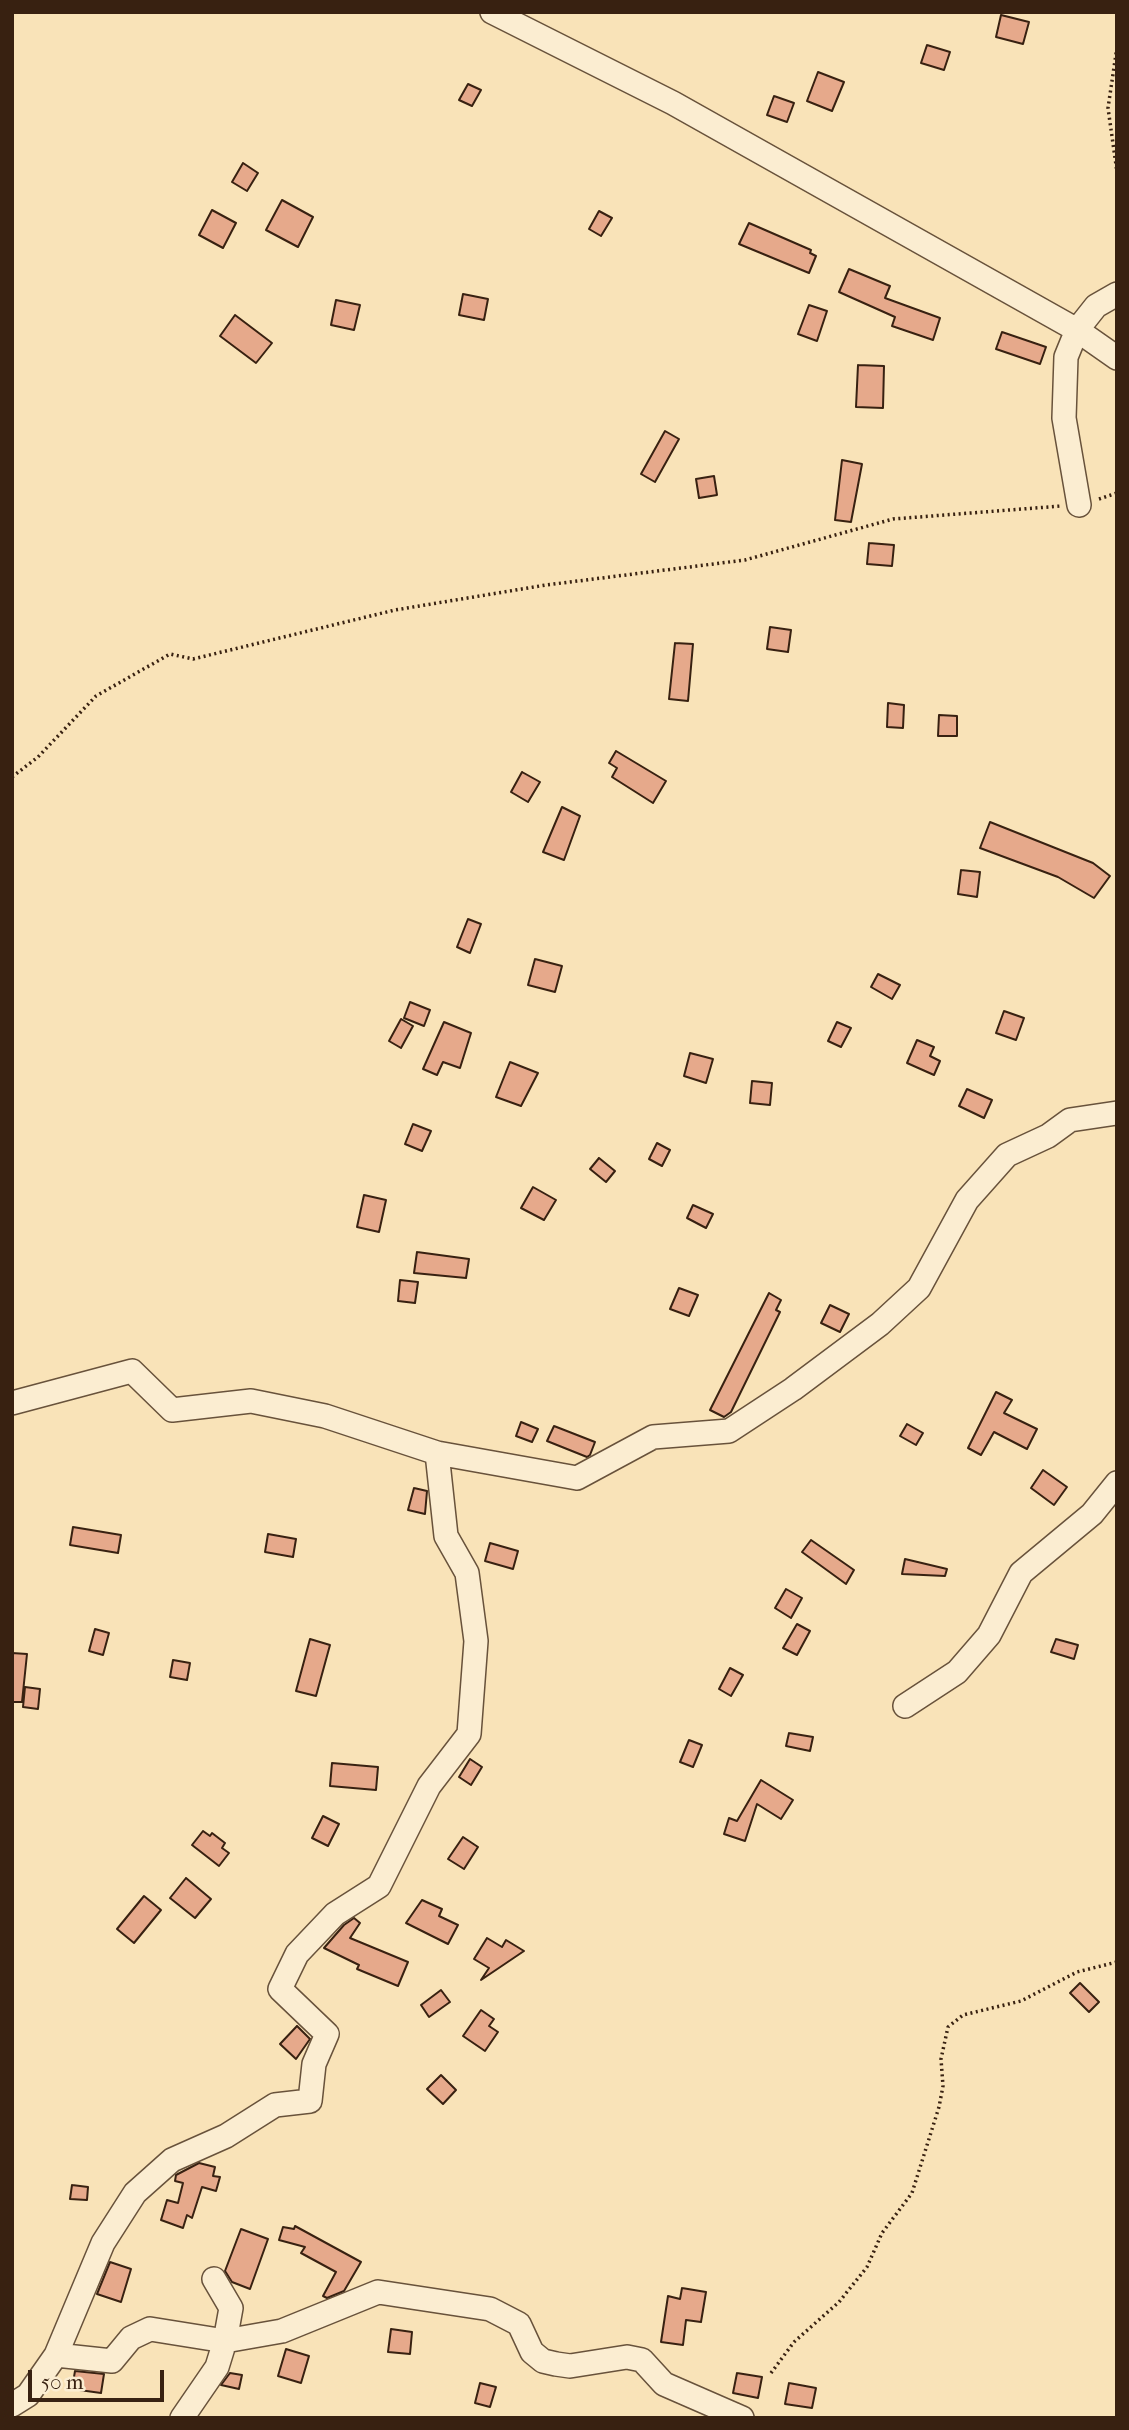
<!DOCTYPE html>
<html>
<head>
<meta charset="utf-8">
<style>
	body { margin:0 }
	#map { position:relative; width:1129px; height:2430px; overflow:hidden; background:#f9e3b8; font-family:"IM FELL French Canon",serif }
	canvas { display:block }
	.frame { position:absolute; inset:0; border:14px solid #382111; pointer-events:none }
	.scale { position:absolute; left:28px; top:2370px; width:136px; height:32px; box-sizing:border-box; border:4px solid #382111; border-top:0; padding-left:9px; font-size:21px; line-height:24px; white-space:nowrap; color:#382111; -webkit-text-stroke:5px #fbedd1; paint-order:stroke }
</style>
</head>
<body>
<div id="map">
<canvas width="1129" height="2430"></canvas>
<div class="frame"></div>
<div class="scale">50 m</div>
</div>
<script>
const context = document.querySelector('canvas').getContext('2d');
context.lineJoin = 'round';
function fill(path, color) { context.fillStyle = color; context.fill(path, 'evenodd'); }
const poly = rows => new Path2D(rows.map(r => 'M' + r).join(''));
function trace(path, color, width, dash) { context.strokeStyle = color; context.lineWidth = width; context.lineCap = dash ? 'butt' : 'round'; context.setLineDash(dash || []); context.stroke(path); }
const building = poly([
	[1001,15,1029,22,1023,44,996,37,1001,15],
	[927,45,950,52,944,70,921,63,927,45],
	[818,72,844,82,832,111,807,101,818,72],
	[468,84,481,90,472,106,459,100,468,84],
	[774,96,794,103,787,122,767,115,774,96],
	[243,163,258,173,247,191,232,182,243,163],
	[282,200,313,217,298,247,266,230,282,200],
	[212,210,236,223,223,248,199,235,212,210],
	[599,211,612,218,601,236,589,229,599,211],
	[749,223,811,250,810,253,816,256,809,273,739,244,749,223],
	[849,269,890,286,885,298,940,318,933,340,892,326,895,317,839,292,849,269],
	[463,294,488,299,484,320,459,315,463,294],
	[336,300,360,305,354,330,331,325,336,300],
	[809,305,827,311,817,341,798,334,809,305],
	[235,315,272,343,256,363,220,336,235,315],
	[1002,332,1046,347,1040,364,996,349,1002,332],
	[858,365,884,366,883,408,856,407,858,365],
	[665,431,679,439,655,482,641,474,665,431],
	[842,460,862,464,851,522,835,520,842,460],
	[714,476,717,495,699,498,696,479,714,476],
	[869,543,894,545,892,566,867,564,869,543],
	[770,627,791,630,788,652,767,649,770,627],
	[675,643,693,644,688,701,669,699,675,643],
	[888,703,904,705,903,728,887,727,888,703],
	[939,715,957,716,957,736,938,736,939,715],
	[616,751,666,781,653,803,612,777,617,768,609,763,616,751],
	[522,772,540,782,528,802,511,792,522,772],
	[562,807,580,816,564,860,543,852,562,807],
	[990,822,1093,863,1110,876,1094,898,1058,877,980,848,990,822],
	[961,870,980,872,977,897,958,894,961,870],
	[468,919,481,924,470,953,457,947,468,919],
	[535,959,562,966,555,992,528,985,535,959],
	[878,974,900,985,892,999,871,987,878,974],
	[410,1002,430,1010,424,1026,404,1018,410,1002],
	[1004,1011,1024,1018,1016,1040,996,1033,1004,1011],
	[401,1019,413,1026,401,1048,389,1041,401,1019],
	[444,1022,471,1033,460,1068,443,1062,437,1075,423,1069,444,1022],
	[837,1022,851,1028,841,1047,828,1041,837,1022],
	[917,1040,934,1047,930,1056,940,1061,934,1075,907,1063,917,1040],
	[690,1053,713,1059,706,1083,684,1076,690,1053],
	[510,1062,538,1073,521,1106,496,1097,510,1062],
	[752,1081,772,1083,770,1105,750,1103,752,1081],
	[967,1089,992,1100,984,1118,959,1106,967,1089],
	[413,1124,431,1131,422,1151,405,1144,413,1124],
	[657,1143,670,1150,662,1166,649,1159,657,1143],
	[599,1158,615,1171,606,1182,590,1169,599,1158],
	[533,1187,556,1200,544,1220,521,1208,533,1187],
	[364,1195,386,1200,379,1232,357,1227,364,1195],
	[693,1205,713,1214,706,1228,687,1218,693,1205],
	[417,1252,469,1259,466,1278,414,1273,417,1252],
	[400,1280,418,1282,415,1303,398,1301,400,1280],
	[679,1288,698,1295,689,1316,670,1309,679,1288],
	[769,1293,781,1300,776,1310,780,1312,731,1412,724,1417,710,1410,769,1293],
	[830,1305,849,1314,840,1332,821,1323,830,1305],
	[996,1392,1012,1400,1004,1413,1037,1429,1027,1449,994,1432,981,1455,968,1448,996,1392],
	[521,1422,538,1429,532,1442,516,1436,521,1422],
	[907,1424,923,1433,916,1445,900,1436,907,1424],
	[554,1426,595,1442,590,1455,587,1457,547,1441,554,1426],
	[1043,1470,1067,1487,1054,1505,1031,1488,1043,1470],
	[414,1488,427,1491,425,1514,408,1510,414,1488],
	[73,1527,121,1535,118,1553,70,1545,73,1527],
	[268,1534,296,1539,293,1557,265,1552,268,1534],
	[811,1540,854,1570,846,1584,802,1552,811,1540],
	[490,1543,518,1551,513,1569,485,1561,490,1543],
	[905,1559,947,1569,945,1576,902,1574,905,1559],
	[786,1589,802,1598,791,1618,775,1608,786,1589],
	[797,1624,810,1631,797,1655,783,1648,797,1624],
	[95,1629,109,1633,103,1655,89,1651,95,1629],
	[310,1639,330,1645,316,1696,296,1691,310,1639],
	[1056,1639,1078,1645,1074,1659,1051,1652,1056,1639],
	[12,1653,27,1654,22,1702,12,1702,12,1653],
	[173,1660,190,1663,187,1680,170,1677,173,1660],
	[730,1668,743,1675,731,1696,719,1689,730,1668],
	[25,1687,40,1689,38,1709,23,1707,25,1687],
	[789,1733,813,1737,810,1751,786,1746,789,1733],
	[689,1740,702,1745,693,1767,680,1762,689,1740],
	[470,1759,482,1767,471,1785,459,1777,470,1759],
	[332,1763,378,1767,376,1790,330,1786,332,1763],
	[761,1780,793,1800,781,1819,757,1804,745,1841,724,1834,729,1818,737,1821,761,1780],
	[323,1816,339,1824,328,1846,312,1838,323,1816],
	[203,1831,210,1836,212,1833,225,1843,222,1848,229,1853,219,1866,192,1845,203,1831],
	[463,1837,478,1847,464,1869,448,1859,463,1837],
	[186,1878,211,1899,195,1918,170,1898,186,1878],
	[144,1896,161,1910,134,1943,117,1929,144,1896],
	[422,1900,442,1909,439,1916,458,1925,448,1944,406,1923,422,1900],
	[354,1918,360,1923,350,1938,408,1962,398,1986,357,1969,359,1965,324,1948,344,1925,354,1918],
	[487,1938,502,1947,506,1940,524,1951,481,1980,489,1968,474,1959,487,1938],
	[1080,1983,1099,2002,1089,2012,1070,1993,1080,1983],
	[441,1990,450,2002,429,2017,421,2005,441,1990],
	[481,2010,494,2019,489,2026,498,2032,485,2051,463,2036,481,2010],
	[297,2026,310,2039,296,2059,280,2044,297,2026],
	[441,2075,456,2090,443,2104,427,2089,441,2075],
	[199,2163,215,2167,213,2176,220,2177,216,2191,202,2187,192,2218,187,2215,183,2228,161,2220,167,2200,178,2203,183,2183,175,2181,176,2175,199,2163],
	[72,2185,88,2187,87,2200,70,2199,72,2185],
	[295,2226,361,2262,344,2291,327,2298,323,2296,336,2272,301,2253,305,2247,279,2240,283,2227,294,2229,295,2226],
	[241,2229,268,2239,250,2289,232,2282,225,2271,241,2229],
	[110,2262,131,2269,121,2302,97,2294,110,2262],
	[682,2288,706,2292,701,2322,686,2320,683,2345,661,2342,668,2296,680,2299,682,2288],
	[391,2329,412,2332,410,2354,388,2352,391,2329],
	[286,2349,309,2356,301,2383,278,2376,286,2349],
	[75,2371,104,2374,101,2393,72,2389,75,2371],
	[230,2373,242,2375,239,2389,221,2385,230,2373],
	[737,2373,762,2377,758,2398,733,2393,737,2373],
	[480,2383,496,2387,490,2407,475,2403,480,2383],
	[789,2383,816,2388,812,2408,785,2404,789,2383]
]);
const path = poly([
	[1117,47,1108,108,1117,172],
	[1099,499,1117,493],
	[12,777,38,757,96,696,170,654,193,659,395,610,546,585,745,560,893,519,1061,506],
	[771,2373,794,2342,839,2302,867,2267,882,2233,912,2193,939,2107,943,2086,941,2059,948,2027,963,2015,1021,2001,1077,1972,1117,1962]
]);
const minor = poly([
	[492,12,673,103,1077,330,1117,358],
	[1079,505,1064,418,1066,357,1077,330,1096,306,1117,294],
	[12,1403,132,1371,172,1410,251,1401,325,1416,437,1453,446,1536,467,1573,476,1641,469,1734,429,1786,379,1886,335,1914,297,1954,280,1989,327,2034,314,2064,310,2101,275,2105,226,2136,172,2160,135,2193,103,2243,56,2355,28,2395,12,2405],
	[437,1453,577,1478,653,1437,729,1431,793,1389,880,1324,919,1288,967,1200,1007,1155,1048,1136,1070,1120,1117,1113],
	[905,1706,957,1672,989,1635,1021,1573,1092,1514,1117,1483],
	[56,2355,112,2361,131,2338,150,2329,225,2341,282,2331,378,2292,490,2309,519,2324,532,2352,543,2361,556,2364,570,2366,627,2357,642,2360,664,2384,742,2418],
	[182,2418,217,2367,225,2341,231,2308,214,2279]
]);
fill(building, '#e6a98b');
trace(building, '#382111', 2);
trace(minor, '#68523b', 26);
trace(path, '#382111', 3.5, [2, 3.5]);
trace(minor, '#fbedd1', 23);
</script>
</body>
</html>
